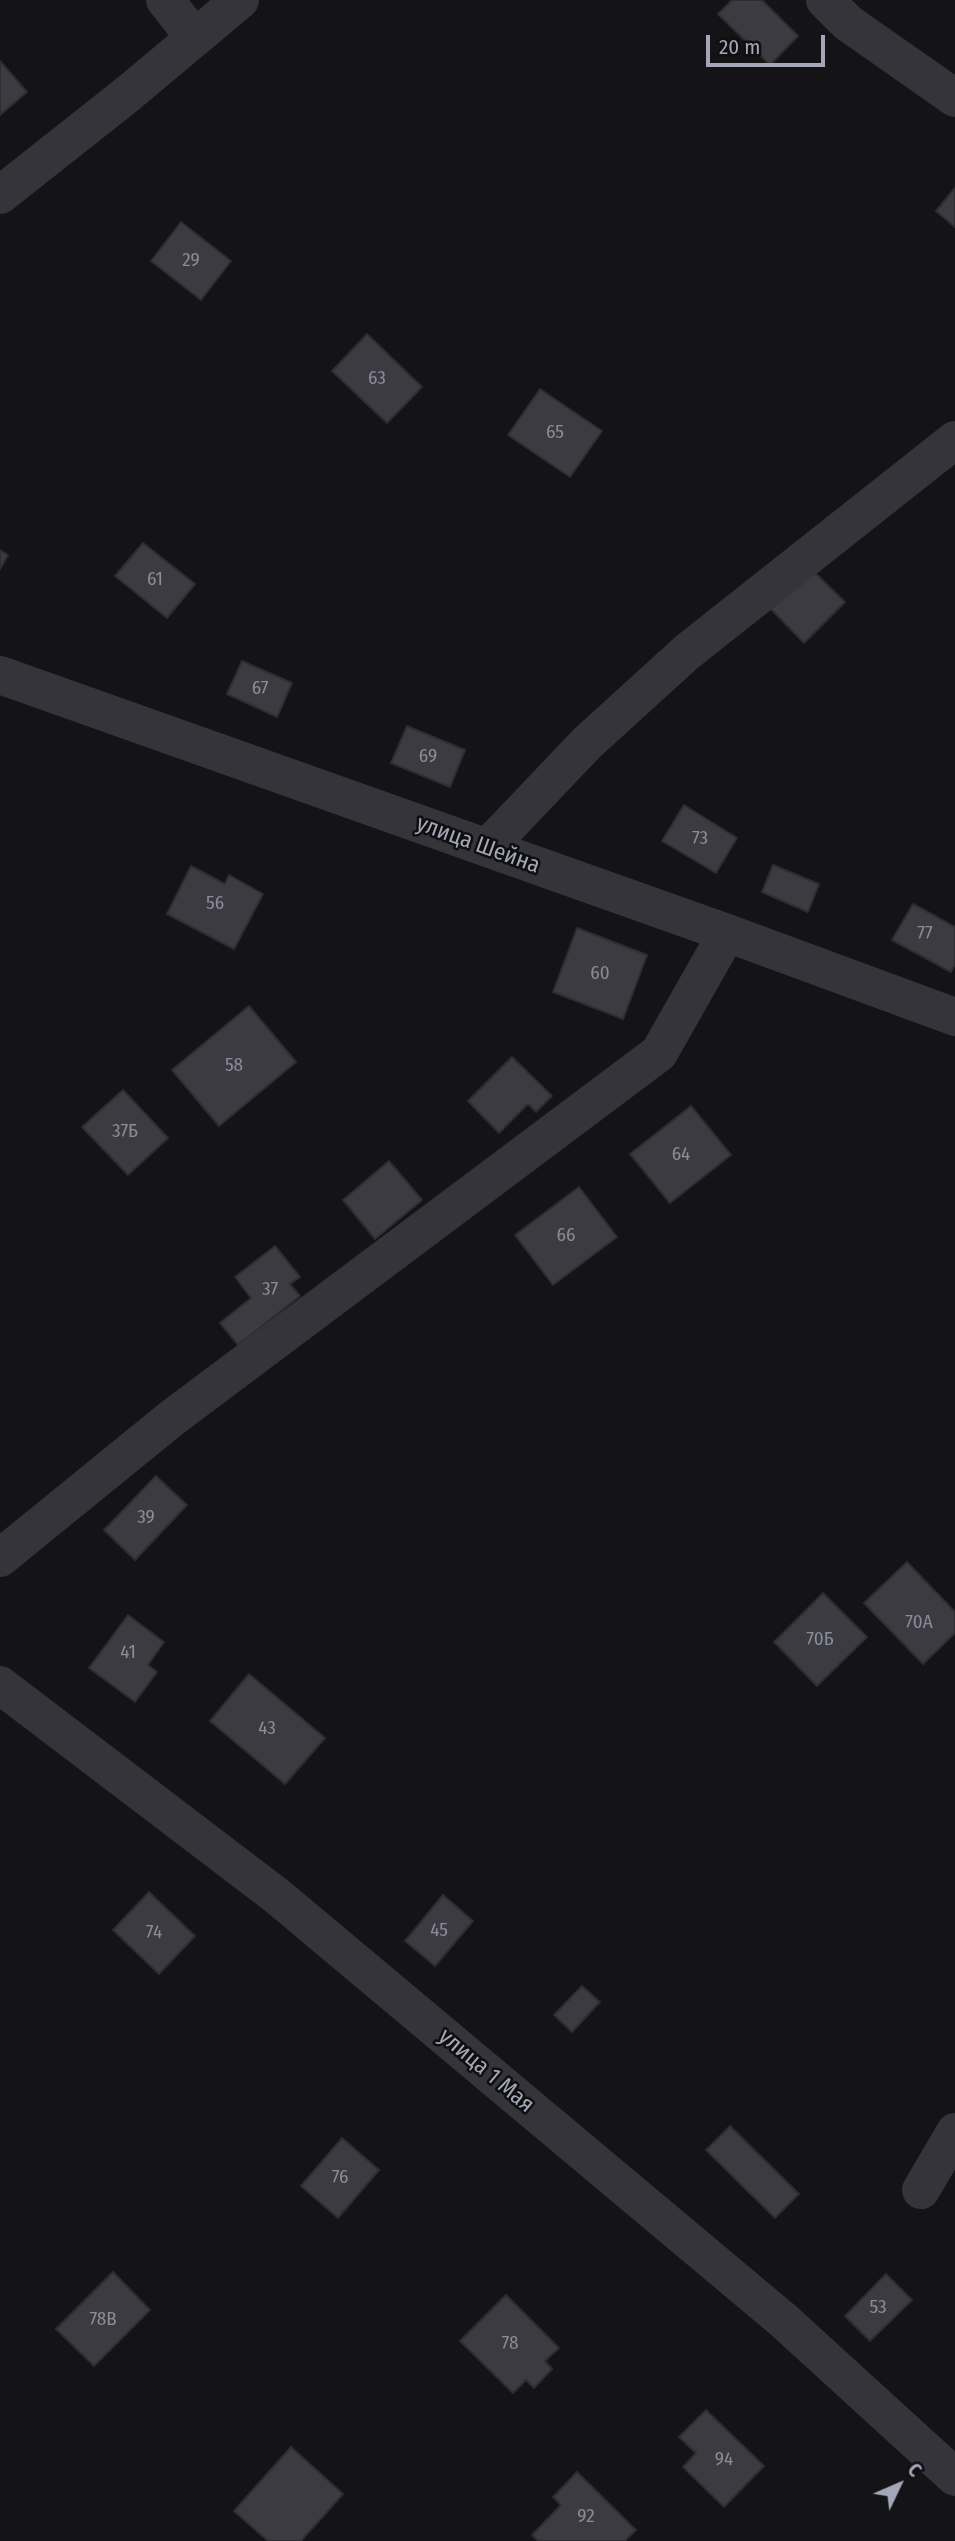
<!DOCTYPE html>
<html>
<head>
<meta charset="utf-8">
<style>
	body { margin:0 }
	#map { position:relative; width:955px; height:2541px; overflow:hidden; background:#141416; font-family:"Fira Sans Condensed",sans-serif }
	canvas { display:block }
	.north { position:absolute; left:864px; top:2450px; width:70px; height:70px; -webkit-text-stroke:5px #0f0f11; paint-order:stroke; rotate:46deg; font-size:19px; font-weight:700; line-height:28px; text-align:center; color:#a4a7b8 }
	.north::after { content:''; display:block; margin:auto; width:24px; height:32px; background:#a4a7b8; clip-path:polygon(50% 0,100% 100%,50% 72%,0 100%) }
	.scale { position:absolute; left:706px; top:35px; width:119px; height:32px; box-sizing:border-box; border:4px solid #a4a7b8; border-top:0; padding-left:9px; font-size:21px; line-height:24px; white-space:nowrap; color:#a4a7b8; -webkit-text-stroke:5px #0f0f11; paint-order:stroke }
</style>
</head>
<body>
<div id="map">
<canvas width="955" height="2541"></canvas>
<div class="north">С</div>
<div class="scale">20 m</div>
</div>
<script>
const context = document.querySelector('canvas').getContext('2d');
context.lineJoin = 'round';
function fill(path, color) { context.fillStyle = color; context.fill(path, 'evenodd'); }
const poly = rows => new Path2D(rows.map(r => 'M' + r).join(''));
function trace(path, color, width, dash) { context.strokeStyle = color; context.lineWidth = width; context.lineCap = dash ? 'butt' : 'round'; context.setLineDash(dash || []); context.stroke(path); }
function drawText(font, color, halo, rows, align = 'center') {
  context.font = font + ' "Fira Sans Condensed",sans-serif'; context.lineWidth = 5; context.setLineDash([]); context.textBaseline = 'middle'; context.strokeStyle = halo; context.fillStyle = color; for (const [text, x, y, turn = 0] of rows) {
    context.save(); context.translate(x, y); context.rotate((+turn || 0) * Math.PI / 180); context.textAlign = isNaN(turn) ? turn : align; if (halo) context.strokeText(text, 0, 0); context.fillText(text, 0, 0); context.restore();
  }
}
const building = poly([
	[732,0,762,0,798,36,770,65,718,14,732,0],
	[0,61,27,92,0,115,0,61],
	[955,188,955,227,936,211,955,188],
	[181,222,231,261,201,300,151,261,181,222],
	[367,334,422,387,387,423,332,371,367,334],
	[540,389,602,431,570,477,508,435,540,389],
	[143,543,195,584,167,618,115,576,143,543],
	[0,550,8,555,0,569,0,550],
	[805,563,845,602,804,643,765,603,805,563],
	[242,661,292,683,277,717,227,694,242,661],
	[407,726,465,750,450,787,391,763,407,726],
	[684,805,737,838,716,873,662,841,684,805],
	[773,865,819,884,808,912,762,892,773,865],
	[191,866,225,884,229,875,263,894,234,949,167,914,191,866],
	[913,904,955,927,955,964,951,972,892,940,913,904],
	[577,928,647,955,623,1019,553,992,577,928],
	[249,1006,296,1062,219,1126,172,1070,249,1006],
	[512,1057,552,1096,536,1112,528,1104,499,1133,468,1101,512,1057],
	[123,1090,168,1138,128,1175,82,1127,123,1090],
	[691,1106,731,1155,670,1203,630,1154,691,1106],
	[389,1161,422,1200,375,1239,343,1200,389,1161],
	[579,1187,617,1237,553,1285,515,1235,579,1187],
	[275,1246,300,1277,290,1284,300,1296,238,1345,220,1323,251,1298,235,1277,275,1246],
	[156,1476,187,1505,135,1560,104,1530,156,1476],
	[907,1562,955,1612,955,1633,923,1664,864,1603,907,1562],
	[823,1593,867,1637,817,1686,774,1642,823,1593],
	[128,1615,164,1642,148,1665,157,1672,135,1702,89,1668,128,1615],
	[249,1674,325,1738,285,1784,210,1721,249,1674],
	[149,1892,195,1936,159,1974,113,1930,149,1892],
	[443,1895,473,1921,435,1966,405,1941,443,1895],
	[582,1986,600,2002,572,2032,554,2015,582,1986],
	[730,2126,799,2194,775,2218,706,2150,730,2126],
	[342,2138,379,2170,338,2218,301,2186,342,2138],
	[113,2272,150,2310,94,2366,56,2329,113,2272],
	[886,2274,912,2300,870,2341,845,2316,886,2274],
	[506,2295,559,2348,545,2361,552,2369,534,2388,526,2380,513,2393,460,2341,506,2295],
	[706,2410,764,2466,724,2507,683,2467,696,2453,679,2437,706,2410],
	[291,2447,343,2494,301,2541,268,2541,234,2511,291,2447],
	[577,2472,636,2530,625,2541,538,2541,532,2535,561,2505,553,2497,577,2472]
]);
const minor = poly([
	[165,0,195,38],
	[825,0,848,23,955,98],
	[0,195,129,93,240,0],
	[0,675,727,933,955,1017],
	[487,848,587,743,687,652,955,440],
	[0,1558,172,1418,659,1053,727,933],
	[0,1685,277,1896,783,2320,955,2477],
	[921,2190,955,2132]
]);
const numberNames = [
	["29",191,261],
	["63",377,379],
	["65",555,433],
	["61",155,580],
	["67",260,689],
	["69",428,757],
	["73",700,839],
	["56",215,904],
	["77",925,934],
	["60",600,974],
	["58",234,1066],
	["37Б",125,1132],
	["64",681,1155],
	["66",566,1236],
	["37",270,1290],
	["39",146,1518],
	["70А",919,1623],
	["70Б",820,1640],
	["41",128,1653],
	["43",267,1729],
	["45",439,1931],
	["74",154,1933],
	["76",340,2178],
	["53",878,2308],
	["78В",103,2320],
	["78",510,2344],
	["94",724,2460],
	["92",586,2517]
];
const streetNames = [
	["улица Шейна",478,845,20],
	["улица 1 Мая",486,2071,40]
];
fill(building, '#3b3b41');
trace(building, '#2e2e32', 2);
trace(minor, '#35343b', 38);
drawText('19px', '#8a8c9a', null, numberNames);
drawText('23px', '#a4a7b8', '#0f0f11', streetNames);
</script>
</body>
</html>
